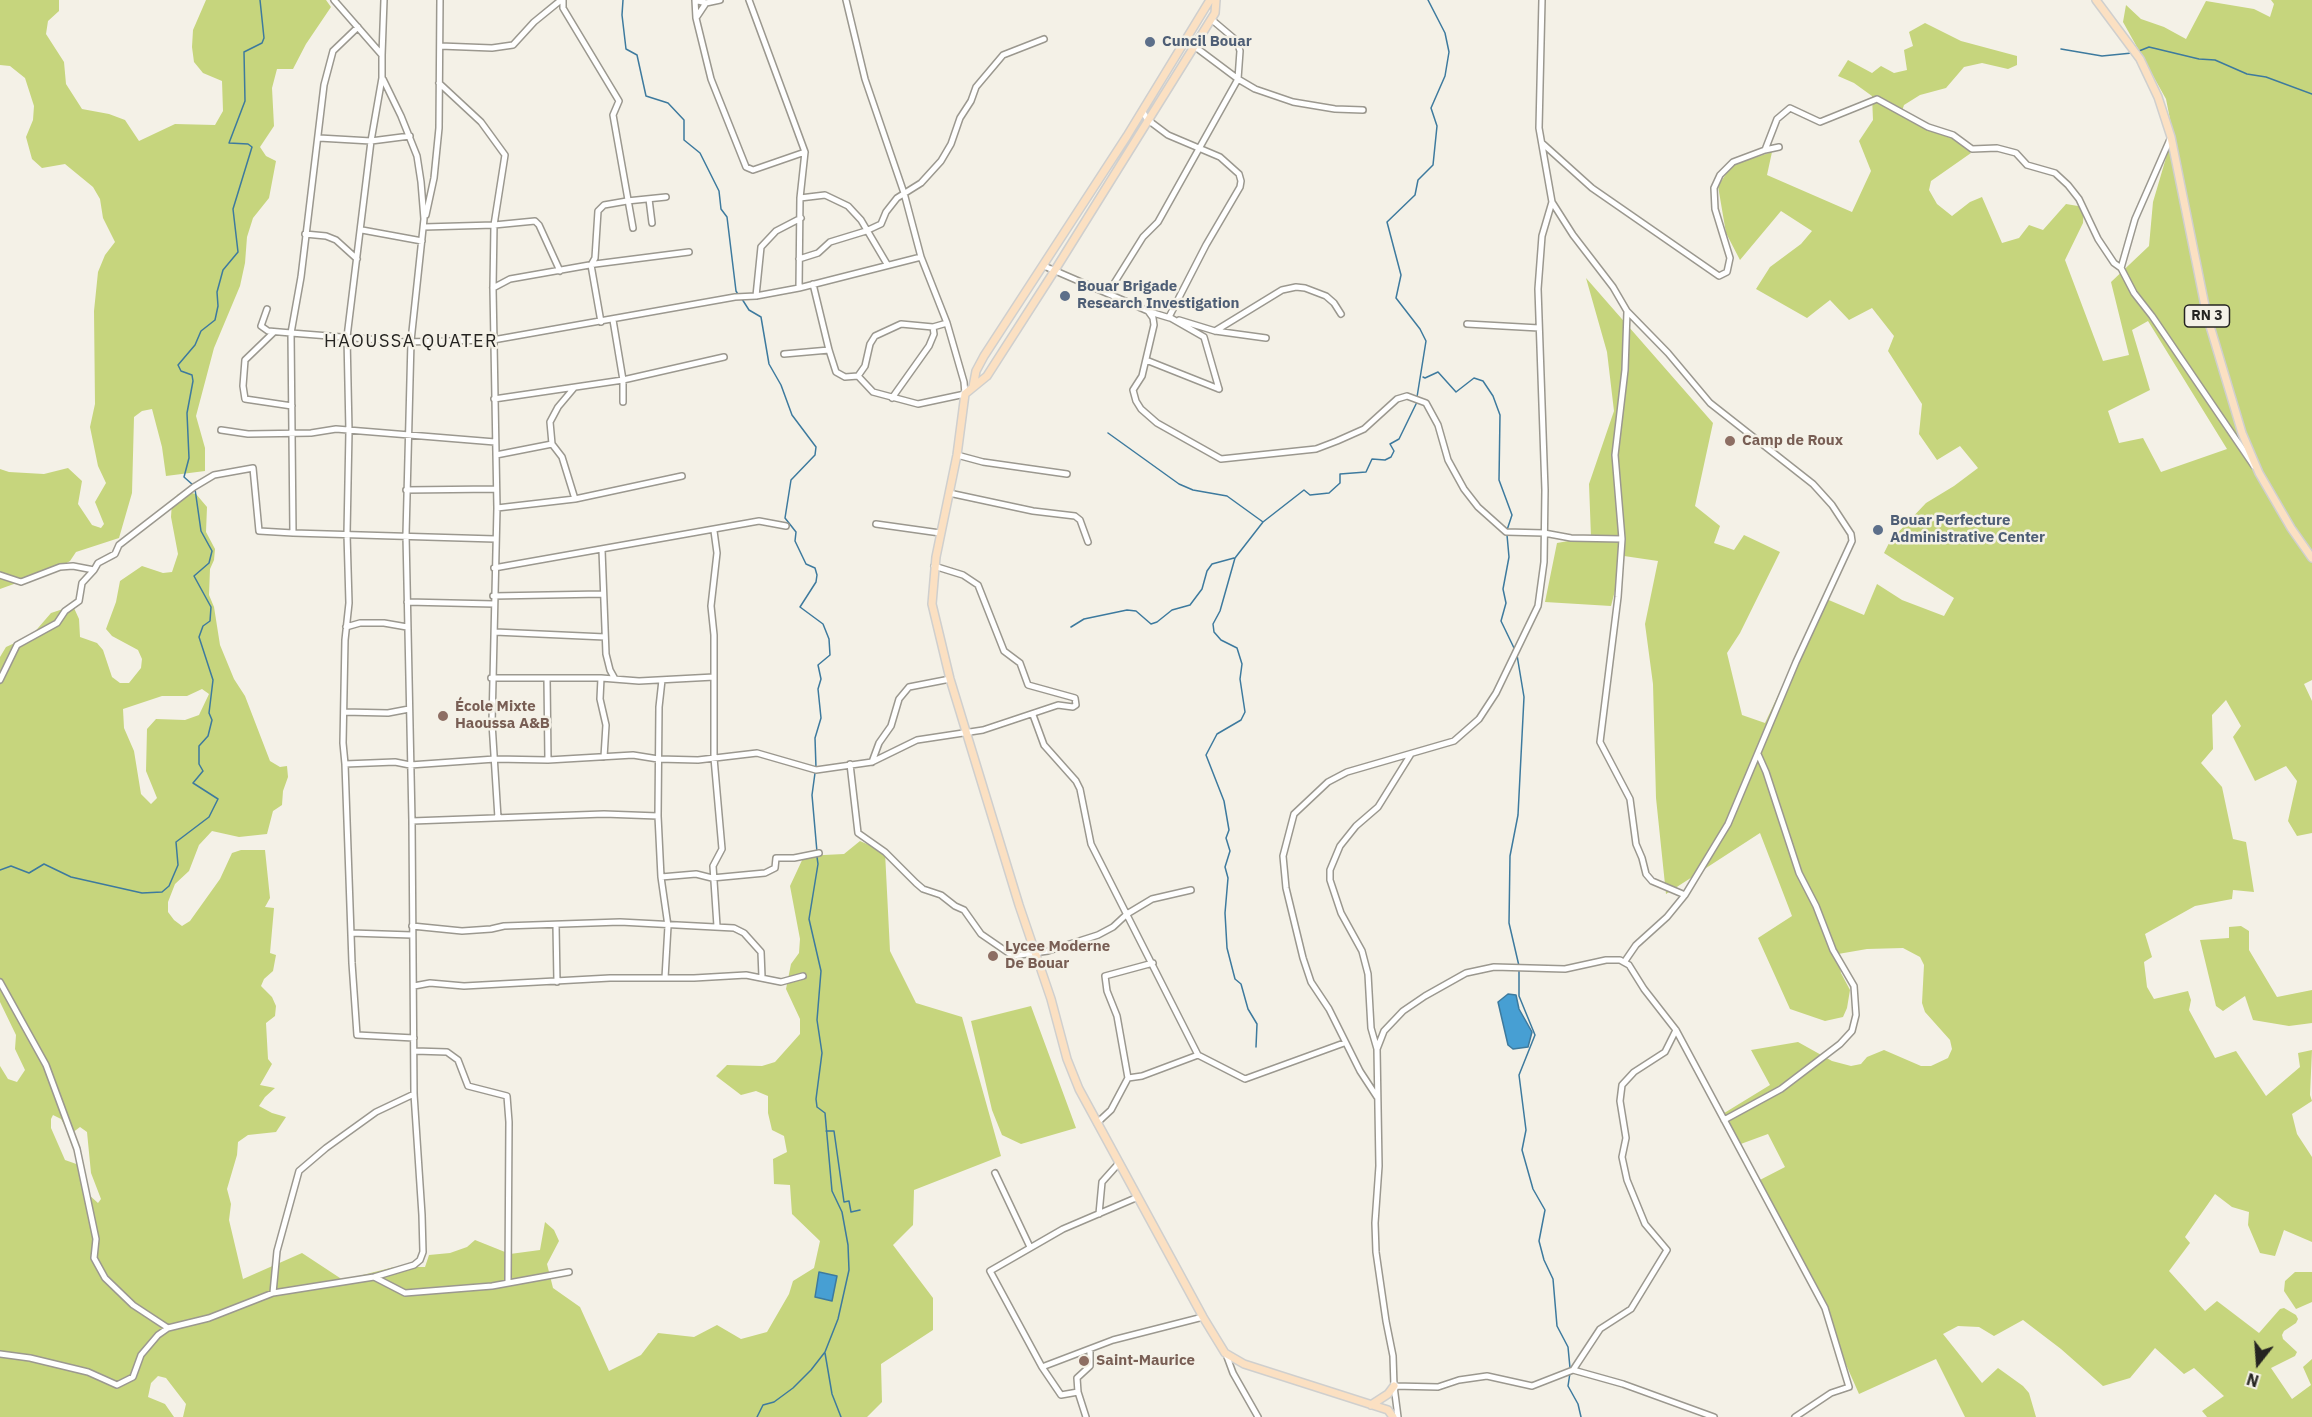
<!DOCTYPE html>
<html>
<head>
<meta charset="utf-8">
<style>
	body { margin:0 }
	#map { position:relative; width:2312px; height:1417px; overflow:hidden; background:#f4f1e7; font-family:"IBM Plex Sans",sans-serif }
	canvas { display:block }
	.north { position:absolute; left:2228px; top:1333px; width:60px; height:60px; -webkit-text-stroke:4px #f4f1e7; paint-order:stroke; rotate:197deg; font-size:16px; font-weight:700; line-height:24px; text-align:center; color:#252421 }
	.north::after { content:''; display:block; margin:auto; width:21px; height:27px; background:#252421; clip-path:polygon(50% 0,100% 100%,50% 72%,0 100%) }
</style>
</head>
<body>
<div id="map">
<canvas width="2312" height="1417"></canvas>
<div class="north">N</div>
</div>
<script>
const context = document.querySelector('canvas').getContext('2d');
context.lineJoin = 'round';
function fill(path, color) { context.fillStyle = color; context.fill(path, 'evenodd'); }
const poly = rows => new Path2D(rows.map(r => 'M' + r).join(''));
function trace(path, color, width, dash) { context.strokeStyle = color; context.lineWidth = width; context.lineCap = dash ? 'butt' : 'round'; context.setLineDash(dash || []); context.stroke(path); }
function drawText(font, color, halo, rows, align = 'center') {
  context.font = font + ' "IBM Plex Sans",sans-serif'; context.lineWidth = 5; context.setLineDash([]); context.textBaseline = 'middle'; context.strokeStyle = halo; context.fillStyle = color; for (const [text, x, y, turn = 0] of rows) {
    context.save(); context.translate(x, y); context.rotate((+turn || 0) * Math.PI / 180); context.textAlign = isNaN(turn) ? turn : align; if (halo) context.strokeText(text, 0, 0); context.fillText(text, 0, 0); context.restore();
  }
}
const green = poly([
	[0,0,59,0,59,11,48,21,46,34,64,62,66,84,82,109,109,114,125,120,139,141,175,124,215,125,223,111,222,81,203,73,194,62,192,47,193,30,206,0,326,0,331,7,306,44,293,69,277,69,272,88,274,126,260,147,266,156,276,161,269,198,253,218,247,237,245,263,240,286,214,348,196,416,205,448,205,471,166,476,162,447,152,409,142,411,134,417,132,493,119,538,76,552,70,561,58,568,0,589,0,469,9,472,44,474,68,468,82,481,78,504,92,525,101,528,104,524,95,502,106,483,98,466,90,427,95,404,94,311,98,272,105,255,115,242,103,218,100,199,93,187,65,164,42,168,32,159,26,137,33,120,34,106,25,78,10,66,0,65],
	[2271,0,2312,0,2312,680,2304,684,2312,701,2312,833,2297,836,2288,821,2297,781,2286,766,2255,781,2233,737,2241,726,2226,700,2212,715,2213,749,2201,763,2222,787,2233,839,2246,842,2254,892,2233,890,2232,899,2195,906,2145,934,2152,957,2144,962,2147,987,2154,999,2188,991,2191,1000,2189,1010,2215,1058,2236,1051,2266,1096,2300,1067,2298,1053,2312,1050,2310,1095,2312,1101,2292,1114,2297,1134,2312,1157,2312,1242,2284,1230,2275,1256,2260,1253,2248,1225,2249,1212,2232,1207,2215,1194,2185,1237,2190,1243,2169,1271,2205,1311,2217,1301,2259,1333,2280,1309,2284,1308,2296,1315,2298,1319,2296,1323,2284,1331,2282,1335,2283,1339,2297,1352,2295,1356,2271,1368,2292,1399,2311,1385,2303,1367,2312,1359,2312,1417,2207,1417,2202,1411,2224,1396,2194,1368,2184,1374,2155,1348,2130,1378,2103,1386,2061,1349,2023,1320,1994,1336,1979,1327,1958,1326,1943,1334,1982,1383,1998,1368,2023,1386,2029,1393,2036,1417,1965,1417,1936,1359,1859,1394,1812,1287,1756,1182,1785,1167,1768,1134,1738,1145,1721,1115,1770,1085,1751,1050,1798,1042,1832,1061,1851,1066,1861,1064,1867,1057,1884,1050,1921,1066,1931,1066,1948,1058,1952,1049,1950,1040,1925,1012,1922,1003,1924,965,1920,957,1903,948,1867,949,1838,954,1841,973,1850,990,1847,1008,1843,1017,1825,1021,1790,1009,1758,938,1792,916,1760,833,1666,894,1656,798,1653,684,1645,624,1658,561,1624,556,1611,606,1545,602,1557,543,1591,537,1589,484,1614,411,1607,352,1586,278,1713,423,1695,506,1720,526,1714,543,1734,550,1744,535,1780,552,1740,633,1727,653,1742,715,1765,723,1824,598,1864,615,1877,584,1902,600,1944,616,1954,598,1884,553,1890,541,1926,503,1954,486,1978,468,1960,446,1937,460,1919,434,1922,404,1888,351,1894,336,1872,308,1849,320,1830,300,1807,318,1756,289,1770,267,1801,244,1812,231,1781,211,1740,260,1726,233,1718,186,1732,165,1772,152,1767,175,1852,212,1871,171,1859,141,1873,120,1872,96,1854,83,1838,76,1848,60,1872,73,1881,66,1894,73,1907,70,1904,50,1913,46,1909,32,1925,23,1961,41,2017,56,2017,65,2008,69,1982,63,1964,67,1946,88,1920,95,1904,105,1901,114,1908,120,1945,131,1971,153,1931,181,1929,190,1937,204,1952,216,1970,202,1982,197,2002,243,2019,238,2029,225,2043,230,2066,204,2084,207,2083,223,2065,260,2103,361,2129,355,2111,282,2149,246,2153,202,2173,134,2166,99,2123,22,2126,5,2141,19,2164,27,2186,39,2206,1,2254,9,2270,17,2274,4],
	[2148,321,2227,449,2161,472,2143,438,2119,443,2108,411,2150,390,2132,330],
	[187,492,196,494,207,507,206,532,215,549,214,560,210,569,209,595,214,607,220,645,234,679,245,696,270,761,280,767,287,766,288,777,283,791,282,805,273,811,267,834,239,837,212,831,199,845,189,871,175,884,168,902,168,912,174,920,182,926,190,921,220,879,232,853,241,850,265,850,270,898,265,907,274,908,270,953,276,955,273,971,264,979,261,986,272,997,276,1006,275,1016,266,1023,268,1059,272,1064,260,1085,275,1088,265,1097,259,1106,272,1113,286,1117,276,1132,248,1135,238,1142,237,1155,227,1189,231,1204,229,1220,243,1279,302,1253,343,1280,394,1267,425,1267,429,1255,450,1253,467,1247,475,1240,510,1254,540,1250,545,1222,554,1230,559,1241,547,1264,553,1288,580,1307,609,1371,641,1355,658,1333,694,1337,717,1325,741,1339,767,1332,789,1294,793,1281,814,1268,820,1241,792,1214,790,1185,774,1184,773,1159,787,1152,784,1136,772,1130,768,1113,768,1096,756,1091,741,1095,716,1076,727,1065,762,1066,775,1062,800,1034,800,1019,786,989,791,964,799,953,800,939,790,886,804,856,844,854,860,841,885,852,890,951,916,1003,962,1017,1001,1156,914,1190,913,1225,893,1245,933,1298,933,1330,881,1364,882,1402,867,1417,183,1417,186,1404,166,1378,158,1376,151,1383,148,1397,165,1404,174,1417,0,1417,0,1066,8,1079,17,1082,25,1070,15,1049,16,1035,0,1002,0,657,6,647,32,635,51,613,69,607,74,608,79,619,80,637,97,643,103,650,112,677,120,683,129,683,141,668,142,659,138,650,112,636,106,629,116,602,120,581,142,566,163,573,172,572,178,554,171,517,172,502,178,494],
	[202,689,209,694,199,715,185,720,156,719,147,729,146,771,157,798,151,804,141,794,134,751,124,728,123,709,162,696,187,696],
	[53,1115,61,1119,68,1132,72,1133,80,1127,87,1132,91,1173,101,1199,98,1203,88,1194,82,1166,65,1160,51,1128,51,1119],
	[2241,926,2249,931,2249,950,2277,997,2312,990,2312,1023,2289,1026,2253,1020,2245,996,2223,1011,2216,1006,2200,940,2229,938,2229,927],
	[1031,1006,1076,1128,1021,1144,1002,1135,992,1110,971,1021],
	[2295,1272,2312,1272,2312,1302,2296,1309,2284,1291,2285,1281]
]);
const water = poly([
	[1508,994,1516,995,1519,1009,1532,1032,1528,1047,1513,1049,1508,1045,1498,1002,1508,994],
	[819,1272,837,1276,832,1301,815,1297,819,1272]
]);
const stream = poly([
	[623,0,622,15,626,49,637,55,646,96,668,103,684,120,684,140,700,153,719,191,721,209,727,217,736,291,739,296],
	[2061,49,2102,56,2132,53],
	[2139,51,2149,47,2199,59,2215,60,2247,74,2266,77,2312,94],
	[742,299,749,310,761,317,769,364,781,385,792,415,816,447,815,455,791,480,785,518,796,532,795,541,806,564,815,568,817,575,816,582,800,607,823,624,829,639,830,655,818,665,821,679,818,689,821,718,815,738,816,768],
	[1423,377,1425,378,1438,372,1456,392,1474,378,1483,381,1493,396,1500,415,1499,480,1512,515,1507,530],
	[1417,397,1426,341,1420,329,1396,298,1401,275,1387,222,1415,195,1418,180,1433,165,1437,126,1431,108,1445,76,1449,52,1445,33,1428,0],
	[1108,433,1179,484,1193,490,1227,496,1263,522],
	[193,485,184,477,189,458,187,413,193,381,192,375,181,371,178,365,195,345,201,331,215,320,218,306,217,292,223,270,238,252,233,209,252,147,248,144,229,143,245,101,244,52,262,43,264,38,260,0],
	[1507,535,1509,557,1503,589,1506,603,1501,621,1514,648],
	[1071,627,1084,619,1127,610,1136,611,1151,624,1157,622,1172,610,1190,605,1202,589,1207,571,1212,564,1234,558],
	[1517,655,1524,697,1518,815,1510,856,1509,923,1519,966],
	[815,773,812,795,817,852],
	[0,870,11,866,29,873,44,864,71,877,142,893,162,892,169,886,178,865,176,842,209,817,218,799,193,783,203,771,199,764,199,746,208,736,212,720,209,713,213,680,199,637,203,626,210,621,211,607,194,576,209,563,212,551,201,531,195,489],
	[1519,971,1519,996,1535,1035,1519,1075,1526,1130,1522,1150,1533,1189,1545,1210,1539,1241,1544,1260,1553,1279,1557,1326,1568,1347,1570,1368],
	[1256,1047,1257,1024,1248,1009,1241,984,1235,979,1227,948,1225,913,1228,878,1225,867,1230,851,1226,838,1229,830,1224,801,1206,755,1217,734,1241,720,1245,712,1240,679,1242,664,1237,648,1221,640,1214,632,1213,624,1220,611,1235,558,1263,522,1304,490,1310,495,1329,493,1340,483,1340,474,1366,472,1372,459,1385,460,1391,457,1394,451,1390,444,1399,439,1417,402],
	[826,1131,834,1131,844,1202,849,1201,851,1212,860,1210],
	[825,1353,832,1394,841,1417],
	[1570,1373,1568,1386,1578,1404,1581,1417],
	[757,1417,763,1405,774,1402,793,1388,811,1370,825,1352,838,1319,849,1270,848,1245,842,1212,832,1191,825,1113,817,1107,816,1099,822,1053,817,1020,821,971,809,919,818,864,817,857]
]);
const minor = poly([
	[334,0,382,55,382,78,371,141,347,337,349,431,347,534,349,603,345,640,343,743,345,764,395,762,410,765,495,759,548,760,633,755,658,759,698,760,757,753,816,770,872,762,917,740,983,730,1058,705,1073,707,1076,705,1075,698,1028,685,1020,663,1004,651,978,585,963,575,934,566],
	[563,0,563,8,619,101,613,115,633,228],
	[720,0,706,3,696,18,711,79,746,167,753,170,805,152],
	[749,0,805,152,800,198,799,288],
	[846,0,865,79,904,193,921,257,947,323,964,382,965,394,918,404,873,392,858,376],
	[696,18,695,0,706,3],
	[440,46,492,48,513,45,534,22,561,0],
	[1194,46,1238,79,1255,89,1293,102,1335,109,1363,110],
	[382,55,384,0],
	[439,83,481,122,505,155,494,225,493,288,497,508,492,723,498,818],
	[1142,111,1148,120,1168,135,1220,157,1239,174,1241,181,1240,187,1206,245,1169,317,1204,337,1219,389],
	[2171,137,2135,219,2121,268,2134,293,2152,316,2254,466],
	[319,138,371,141,410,136],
	[1542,143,1592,188,1719,276,1727,272,1730,258,1715,209,1714,188,1720,175,1733,162,1765,150,1777,119,1790,108,1820,122,1877,99,1928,127,1953,135,1972,149,1997,148,2016,153,2027,165,2055,173,2068,185,2079,199,2098,239,2114,263,2121,268],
	[1765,150,1779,147],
	[800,198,825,195,848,206,861,220,887,264],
	[649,199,652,223],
	[1552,202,1573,235,1613,287,1627,311,1668,353,1710,403,1813,484,1832,505,1851,534,1852,541,1796,662,1728,824,1685,895,1667,917,1636,945,1625,961],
	[426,215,434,178,439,128,440,0],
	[424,227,494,225,535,221,539,225,560,271],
	[362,230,422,241],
	[305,234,326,236,336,240,357,259],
	[799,259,818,253,830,242,866,231,881,224,886,212,897,198,921,183,941,161,951,144,960,118,971,101,976,87,1003,55,1044,39],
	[1044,266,1148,311,1153,318,1154,325,1142,376,1133,390,1136,401,1141,409,1157,423,1221,459,1316,449,1337,441,1364,429,1397,399,1407,396,1426,403,1438,425,1448,460,1464,489,1478,507,1506,532,1544,533,1571,538,1622,539],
	[813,284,829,350,836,372,845,377,858,376,865,366,870,344,875,336,901,324,933,327,947,323],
	[493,288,510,279,595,264,689,252],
	[1108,293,1143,237,1158,222,1238,79,1240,51,1237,41,1211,19],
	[756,296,761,247,776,231,801,218],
	[267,309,261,326,268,331,291,333,301,277,324,85,333,51,358,27],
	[1150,312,1170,318],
	[1627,312,1625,370,1615,455,1622,539,1618,597,1600,742,1630,799,1636,844,1642,858,1646,874,1652,881,1685,895],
	[613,320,623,380,623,402],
	[1179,320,1215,331,1266,338],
	[601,322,591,265,595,258,598,211,604,205,627,201,666,197],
	[1467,324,1539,328],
	[1215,331,1282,290,1296,287,1305,288,1326,296,1334,303,1341,314],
	[274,332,245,360,243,386,245,399,292,406],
	[784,354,829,350],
	[1146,360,1219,389],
	[574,388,558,407,550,422,552,444,562,457,575,499],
	[892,398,929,346,934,334,933,327],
	[494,399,623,380,724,357],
	[221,430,248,434,311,433,336,429,495,442],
	[496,455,552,444],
	[957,455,983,462,1067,474],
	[406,490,496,489],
	[949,493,1033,511,1075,516,1080,520,1088,542],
	[497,508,575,499,682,476],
	[876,524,940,533],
	[714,531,717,553,711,606,714,635,714,758,722,849,713,866,717,926],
	[495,539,293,533,291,333,405,342,493,340,735,297,756,296,799,288,921,257],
	[602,550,606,654,610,670,615,679],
	[494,568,759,521,786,526],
	[0,575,21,582,60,567,73,566,94,570,98,563,115,554,119,545,194,487,214,475,253,468,259,531,293,533],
	[493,596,602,594],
	[407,602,494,604],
	[346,627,360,623,384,623,407,627],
	[495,632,605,637],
	[491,678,601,678,639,681,714,677],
	[547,678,548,760],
	[601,678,600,699,606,725,604,757],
	[0,680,17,645,57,623,65,611,79,601,82,583,94,570],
	[662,680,659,707,658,816,661,877,668,926,665,978],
	[344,712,388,713,409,709],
	[1033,715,1044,745,1076,781,1080,789,1091,844,1198,1055],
	[872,762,879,743,891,726,899,699,909,687,950,679],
	[345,764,352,963,357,1035,414,1038],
	[850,764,858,833,885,852,916,883,923,889,941,895,955,906,964,910,981,934,1013,956,1048,951,1098,935,1113,927,1127,914,1152,899,1191,890],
	[412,821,604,814,658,816],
	[661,877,696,874,712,878,765,873,775,868,776,858,794,858,819,853],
	[556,925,557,982],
	[412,926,462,931,491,929,504,926,620,922,734,928,744,933,761,952,762,977],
	[351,933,412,935],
	[0,982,46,1065,77,1149,96,1239,94,1258,105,1278,133,1305,168,1328],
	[414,986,430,983,464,986,610,978,694,978,746,975,781,982,803,976],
	[1377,1049,1371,1028,1368,974,1362,951,1341,913,1330,880,1330,870,1340,846,1356,826,1378,807,1411,754],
	[415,1051,447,1052,458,1060,468,1086,507,1096,509,1122,508,1282],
	[1128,1078,1142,1076,1198,1055,1245,1079,1344,1043],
	[1377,1097,1360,1071,1329,1009,1311,982,1303,958,1286,888,1283,856,1294,814,1328,782,1347,772,1454,741,1479,719,1496,693,1538,606,1544,562,1545,490,1538,289,1542,236,1552,202,1539,128,1542,0],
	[1724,1120,1781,1089,1840,1044,1852,1031,1856,1015,1854,986,1833,950,1816,906,1799,873,1766,772,1758,754],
	[1097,1123,1111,1110,1128,1078,1117,1016,1107,991,1105,976,1153,963],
	[995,1173,1030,1247],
	[1099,1214,1102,1182,1119,1163],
	[374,1277,405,1293,492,1286,569,1272],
	[273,1293,277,1251,299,1171,326,1148,376,1112,414,1094],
	[0,1354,30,1358,88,1372,117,1385,133,1377,141,1355,158,1335,168,1328,209,1318,273,1293,374,1277,414,1265,420,1260,423,1252,422,1215,414,1094,412,821,406,535,411,341,424,219,421,182,417,156,401,116,383,79],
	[1226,1354,1233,1373,1258,1417],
	[1042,1367,1113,1340,1203,1317],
	[1573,1370,1600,1329,1631,1309,1667,1250,1645,1224,1627,1180,1622,1157,1626,1138,1620,1101,1622,1085,1634,1072,1665,1052,1676,1030],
	[1394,1386,1438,1387,1459,1380,1487,1376,1532,1386,1573,1370,1623,1384,1714,1417],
	[1078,1392,1077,1378,1090,1366,1090,1349],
	[1086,1417,1078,1392,1061,1395,1042,1367,990,1271,1063,1229,1138,1197],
	[1398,1417,1394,1386,1393,1356,1386,1321,1376,1252,1375,1223,1379,1166,1377,1049,1384,1031,1403,1011,1425,996,1466,973,1494,967,1565,969,1606,960,1620,960,1629,965,1644,989,1676,1030,1825,1308,1849,1387,1831,1393,1795,1417]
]);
const major = poly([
	[1216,0,1215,13,1055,270,987,376,965,394,957,455,936,557,932,604,950,679,1019,905,1051,999,1067,1059,1079,1089,1203,1317,1225,1353,1244,1364,1388,1410,1393,1417],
	[2096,0,2140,59,2158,97,2171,137,2207,316,2242,433,2259,473,2291,528,2312,558],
	[973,387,976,371,984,356,1127,136,1210,0],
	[1371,1405,1388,1394,1394,1386]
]);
const markers = [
	[1150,42,6,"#5c6f8a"],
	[1065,296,6,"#5c6f8a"],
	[1730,441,6,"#8d6e63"],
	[1878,530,6,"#5c6f8a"],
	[443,716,6,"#8d6e63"],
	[993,956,6,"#8d6e63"],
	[1084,1361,6,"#8d6e63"]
];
const shields = [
	[2207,316,45]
];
const shieldNames = [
	["RN 3",2207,316]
];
const serviceNames = [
	["Cuncil Bouar",1162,42],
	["Bouar Brigade",1077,287],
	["Research Investigation",1077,304],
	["Bouar Perfecture",1890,521],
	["Administrative Center",1890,538]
];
const educationNames = [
	["Camp de Roux",1742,441],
	["École Mixte",455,707],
	["Haoussa A&B",455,724],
	["Lycee Moderne",1005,947],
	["De Bouar",1005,964],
	["Saint-Maurice",1096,1361]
];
const quarterNames = [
	["HAOUSSA QUATER",411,342]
];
fill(green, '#c6d57d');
fill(water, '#479fd3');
trace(water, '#3d7a9e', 1.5);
trace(stream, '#3d7a9e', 1.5);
trace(minor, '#9b988f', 8);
trace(major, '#cfcfce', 10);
trace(minor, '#fff', 5);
trace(major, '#fbe0c2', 7);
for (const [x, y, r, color] of markers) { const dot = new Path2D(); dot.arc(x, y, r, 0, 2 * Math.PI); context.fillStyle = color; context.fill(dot); trace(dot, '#f4f1e7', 2); }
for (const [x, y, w] of shields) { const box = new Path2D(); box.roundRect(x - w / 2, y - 11, w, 22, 4.5); context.fillStyle = '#f4f1e7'; context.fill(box); trace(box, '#252421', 1.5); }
drawText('bold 14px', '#252421', null, shieldNames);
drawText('bold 15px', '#4e5e75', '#f4f1e7', serviceNames, 'left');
drawText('bold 15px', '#785e54', '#f4f1e7', educationNames, 'left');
context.letterSpacing = '1.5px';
drawText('18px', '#252421', '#f4f1e7', quarterNames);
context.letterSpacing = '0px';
</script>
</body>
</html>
